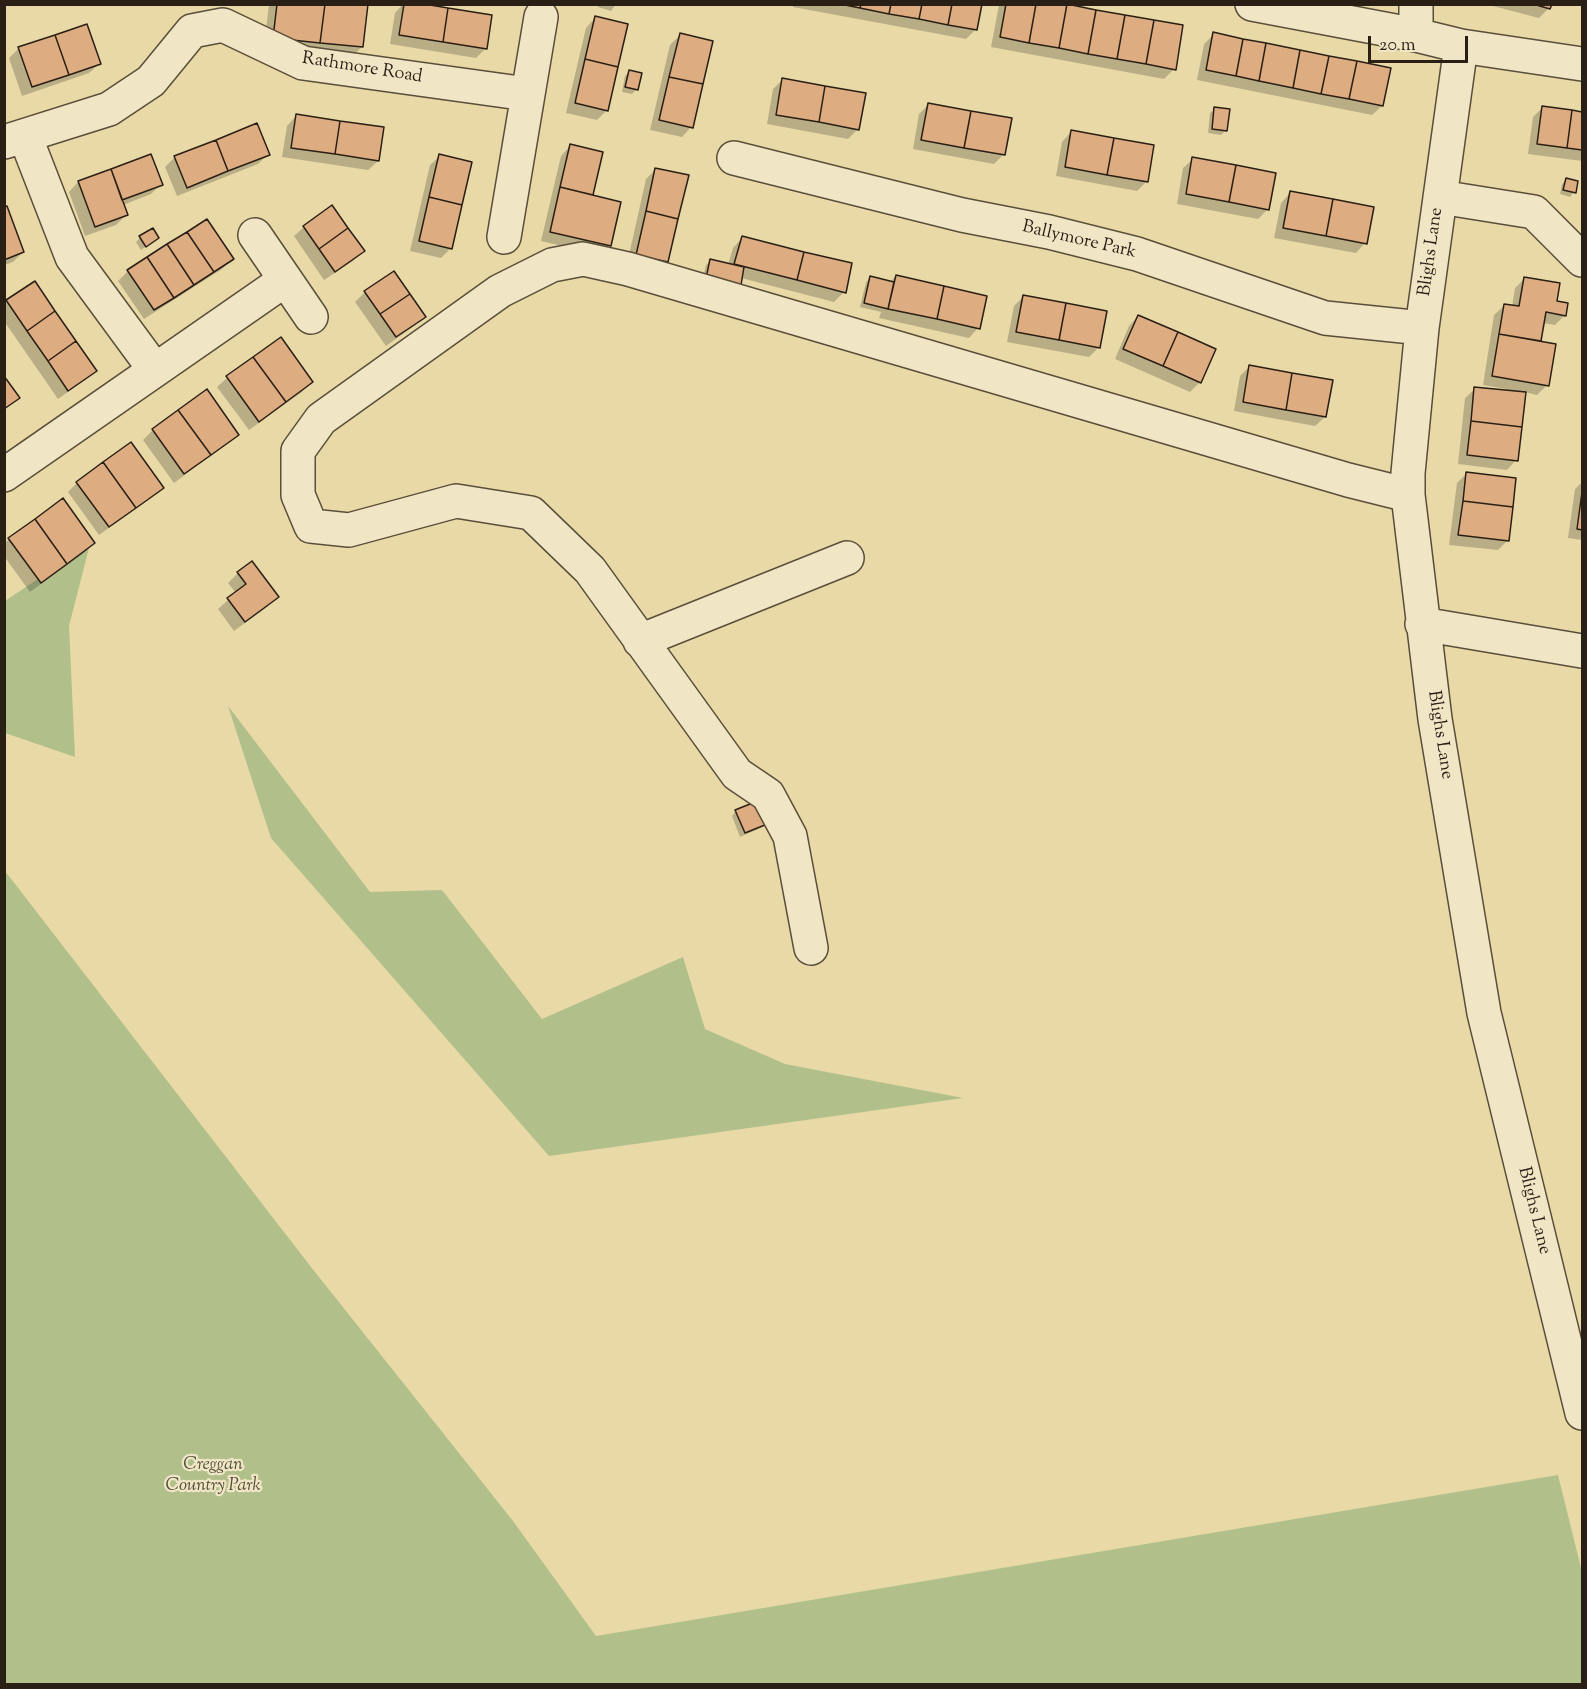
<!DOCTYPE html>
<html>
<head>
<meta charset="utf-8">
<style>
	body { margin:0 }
	#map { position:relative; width:1587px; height:1689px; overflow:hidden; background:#e8d9a7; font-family:"Sorts Mill Goudy",serif }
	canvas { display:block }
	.frame { position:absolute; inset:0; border:6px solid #2a1f15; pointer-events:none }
	.scale { position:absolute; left:1368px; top:36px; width:100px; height:27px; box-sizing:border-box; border:3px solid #2a1f15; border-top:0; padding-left:8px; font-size:18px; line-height:21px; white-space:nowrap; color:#2a1f15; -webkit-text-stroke:4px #f0e6c6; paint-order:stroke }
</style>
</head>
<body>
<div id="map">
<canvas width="1587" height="1689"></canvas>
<div class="frame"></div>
<div class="scale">20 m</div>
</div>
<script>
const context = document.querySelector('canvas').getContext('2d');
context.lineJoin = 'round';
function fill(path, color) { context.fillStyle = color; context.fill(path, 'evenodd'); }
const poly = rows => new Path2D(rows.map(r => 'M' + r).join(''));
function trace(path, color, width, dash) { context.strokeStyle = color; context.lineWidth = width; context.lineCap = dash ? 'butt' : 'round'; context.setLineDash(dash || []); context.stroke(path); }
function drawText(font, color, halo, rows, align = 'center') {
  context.font = font + ' "Sorts Mill Goudy",serif'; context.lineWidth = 4.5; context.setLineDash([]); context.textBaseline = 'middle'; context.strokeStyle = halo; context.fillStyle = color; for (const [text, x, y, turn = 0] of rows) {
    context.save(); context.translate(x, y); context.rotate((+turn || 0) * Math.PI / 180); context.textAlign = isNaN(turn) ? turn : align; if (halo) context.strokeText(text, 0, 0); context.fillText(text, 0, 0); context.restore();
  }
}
const green = poly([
	[90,544,69,626,75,757,5,733,5,601],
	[228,706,370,892,442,890,542,1019,683,957,705,1029,785,1064,963,1098,549,1156,271,838],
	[5,871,311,1267,513,1521,596,1636,1558,1475,1582,1572,1582,1684,5,1684]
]);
const shadow = poly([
	[269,4,367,4,362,47,352,56,264,47],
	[403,4,415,4,486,48,476,58,390,44,395,13],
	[598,4,616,4,611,11,598,7],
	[793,4,980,4,976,29,966,39,793,7],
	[1061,4,1174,69,1164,79,991,47,999,5],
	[1485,4,1550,4,1549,8,1539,18],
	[595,18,607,110,597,120,566,113,586,28],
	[1214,34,1382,106,1372,115,1197,80,1204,44],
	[680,35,691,127,682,137,650,130,670,45],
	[19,48,99,64,89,73,22,96,9,58],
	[629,72,637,89,632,94,622,92,625,76],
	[783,79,858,129,848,139,767,124,773,89],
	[929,104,1004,154,994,164,913,149,919,114],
	[1542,108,1582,113,1582,161,1528,154,1533,117],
	[1215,109,1226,130,1221,135,1208,133,1210,113],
	[296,116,378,161,368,170,282,157,287,126],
	[1071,132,1146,182,1137,191,1056,176,1062,142],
	[570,146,601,153,591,196,609,245,600,255,541,241,561,156],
	[268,154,258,164,177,196,165,167,175,157],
	[150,156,161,184,151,194,123,205,126,215,116,225,85,236,69,192,78,182],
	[440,156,451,248,441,258,410,251,430,165],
	[1193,159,1268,209,1258,219,1177,204,1183,168],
	[656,169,667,262,657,271,627,264,646,179],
	[1567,179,1574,192,1570,197,1560,194,1562,184],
	[1290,193,1365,243,1356,253,1274,238,1281,203],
	[4,209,23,252,13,262,4,265],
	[304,227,363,251,353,261,324,280,294,236],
	[140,238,157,238,141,250,136,242],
	[742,238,844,292,834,302,741,278,701,287,706,265,711,261,728,265,733,248],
	[232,259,222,269,144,319,118,281,128,271],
	[393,273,424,317,414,326,386,346,355,302,365,292],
	[896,276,978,328,969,338,879,318,881,312,860,307,866,282,871,278,890,282],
	[1525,278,1556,302,1565,315,1555,325,1543,323,1539,343,1547,385,1537,395,1524,392,1516,460,1507,470,1458,464,1465,398,1475,389,1506,392,1506,389,1483,385,1494,315,1504,306,1512,307,1515,288],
	[1023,297,1099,347,1089,357,1007,342,1014,306],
	[7,301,95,371,85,380,58,399,4,321,4,304],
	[1138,316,1200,382,1190,392,1115,359,1129,326],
	[280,339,311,382,302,392,249,430,217,387,227,378],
	[1250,366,1325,417,1315,426,1234,411,1240,376],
	[206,391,237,435,227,444,174,483,143,440,153,430],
	[1466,474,1508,540,1498,550,1449,545,1457,483],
	[1582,482,1582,540,1568,538,1575,489],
	[77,483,162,488,152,497,99,535,68,492],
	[9,539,93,543,84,553,30,592,4,556,4,544],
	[238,573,277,597,267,607,234,631,218,609,236,593,228,583],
	[736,811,763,824,758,829,740,837,732,816]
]);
const building = poly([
	[277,4,325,4,320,43,273,38,277,4],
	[325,4,368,4,363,47,320,43,325,4],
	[404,4,424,4,448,8,443,42,399,35,404,4],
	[840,4,861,4,860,8,840,4],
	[861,4,891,4,889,14,860,8,861,4],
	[891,4,922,4,919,19,889,14,891,4],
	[922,4,952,4,948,25,919,19,922,4],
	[952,4,982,4,977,30,948,25,952,4],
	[1006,4,1036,4,1029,43,1000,37,1006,4],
	[1036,4,1067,4,1059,48,1029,43,1036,4],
	[1067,4,1096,10,1088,54,1059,48,1067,4],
	[1533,4,1552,4,1550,9,1533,4],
	[448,8,492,15,487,49,443,42,448,8],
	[1096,10,1125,15,1117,59,1088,54,1096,10],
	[1125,15,1154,20,1146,64,1117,59,1125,15],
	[595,16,628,24,618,67,585,59,595,16],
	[1154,20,1183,25,1176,70,1146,64,1154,20],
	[87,24,101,64,69,75,55,35,87,24],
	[1213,32,1243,39,1236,76,1206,70,1213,32],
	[680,33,713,41,703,84,669,77,680,33],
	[55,35,69,75,32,87,18,47,55,35],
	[1243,39,1266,43,1259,81,1236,76,1243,39],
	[1266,43,1300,50,1293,88,1259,81,1266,43],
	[1300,50,1329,56,1321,94,1293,88,1300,50],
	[1329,56,1357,61,1349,99,1321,94,1329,56],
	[585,59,618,67,608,111,575,103,585,59],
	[1357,61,1391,68,1383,106,1349,99,1357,61],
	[629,70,642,73,638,90,625,87,629,70],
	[669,77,703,84,693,128,659,120,669,77],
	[782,78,825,86,819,122,776,115,782,78],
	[825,86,866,93,859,130,819,122,825,86],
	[928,103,971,111,964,148,921,140,928,103],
	[1542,106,1572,110,1567,148,1537,144,1542,106],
	[1214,107,1230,109,1227,131,1212,129,1214,107],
	[1572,110,1582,112,1582,150,1567,148,1572,110],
	[971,111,1012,118,1005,155,964,148,971,111],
	[296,114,340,121,335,154,291,148,296,114],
	[340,121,384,127,379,161,335,154,340,121],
	[257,123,270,155,228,171,216,140,257,123],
	[1071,130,1114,138,1107,175,1065,167,1071,130],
	[1114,138,1154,145,1148,182,1107,175,1114,138],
	[216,140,228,171,187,188,174,156,216,140],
	[570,144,603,152,593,195,560,187,570,144],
	[151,154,163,185,122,200,111,169,151,154],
	[439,154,472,162,462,205,429,197,439,154],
	[1192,157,1236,165,1229,202,1186,194,1192,157],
	[1236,165,1276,173,1269,210,1229,202,1236,165],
	[655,168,689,175,678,219,646,211,655,168],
	[111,169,128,215,95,227,78,181,111,169],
	[1566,178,1578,181,1576,193,1563,190,1566,178],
	[560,187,621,202,611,246,550,232,560,187],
	[1290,191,1333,199,1326,236,1283,228,1290,191],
	[429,197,462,205,452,249,419,241,429,197],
	[1333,199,1374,207,1367,244,1326,236,1333,199],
	[332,205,348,228,319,249,303,226,332,205],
	[7,206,24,252,4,260,4,207,7,206],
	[646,211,678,219,668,262,636,255,646,211],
	[207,219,234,259,214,272,187,232,207,219],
	[153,228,159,238,146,247,139,236,153,228],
	[348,228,365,251,335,272,319,249,348,228],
	[187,232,214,272,194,285,167,244,187,232],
	[742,236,804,252,797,280,734,264,742,236],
	[167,244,194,285,174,298,147,257,167,244],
	[804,252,852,263,846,293,797,280,804,252],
	[147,257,174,298,154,310,127,270,147,257],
	[710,259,744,267,740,291,705,283,710,259],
	[394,271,410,294,380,314,364,291,394,271],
	[896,275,944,286,937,319,888,309,896,275],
	[870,276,894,282,888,309,864,303,870,276],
	[1524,277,1560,283,1557,301,1568,303,1566,316,1546,312,1541,341,1499,334,1504,304,1519,306,1524,277],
	[35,281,55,311,27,331,6,300,35,281],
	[944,286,987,296,980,329,937,319,944,286],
	[410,294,426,317,396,337,380,314,410,294],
	[1023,295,1066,303,1059,340,1016,332,1023,295],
	[1066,303,1107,311,1100,348,1059,340,1066,303],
	[55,311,76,341,48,361,27,331,55,311],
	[1138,315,1178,332,1163,366,1123,349,1138,315],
	[1178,332,1216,349,1201,383,1163,366,1178,332],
	[1499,334,1556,344,1549,386,1492,376,1499,334],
	[281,337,313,382,286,402,253,357,281,337],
	[76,341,97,371,68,391,48,361,76,341],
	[253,357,286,402,259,422,226,376,253,357],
	[1249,365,1292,373,1286,410,1243,402,1249,365],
	[1292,373,1333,380,1326,417,1286,410,1292,373],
	[4,376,20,398,4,409,4,376],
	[1474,387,1526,392,1522,427,1471,421,1474,387],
	[207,389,239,435,211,455,178,410,207,389],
	[178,410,211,455,184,474,152,429,178,410],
	[1471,421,1522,427,1518,461,1467,455,1471,421],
	[131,442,164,488,136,508,103,462,131,442],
	[103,462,136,508,109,527,76,482,103,462],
	[1466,472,1516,478,1513,507,1463,501,1466,472],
	[1582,492,1582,530,1577,529,1582,492],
	[63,498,95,543,67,564,35,519,63,498],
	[1463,501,1513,507,1509,541,1458,535,1463,501],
	[35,519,67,564,41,583,8,538,35,519],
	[252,561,279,597,245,622,227,598,246,584,237,572,252,561],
	[755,802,765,825,745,833,735,810,755,802]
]);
const minor = poly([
	[1252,4,1416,35,1461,46,1582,64],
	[1416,4,1416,35],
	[1461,46,1422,328,1408,473,1408,495,1435,719,1484,1013,1582,1413],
	[25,136,72,257,155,370],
	[4,142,109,109,151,81,192,31,223,25,303,63,527,94],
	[734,158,962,215,1049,232,1137,254,1325,318,1422,328],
	[1440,197,1534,212,1582,260],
	[255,235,311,317],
	[504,237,541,17],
	[4,475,285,280],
	[1422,624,1582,651],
	[640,641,847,558],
	[811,948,790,836,768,795,737,774,590,570,531,513,456,501,349,530,311,526,298,495,298,451,321,419,500,291,552,265,583,259,628,269,1348,480,1408,495]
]);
const streetNames = [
	["Rathmore Road",362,69,9],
	["Ballymore Park",1079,241,13],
	["Blighs Lane",1432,252,-82],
	["Blighs Lane",1439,735,81],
	["Blighs Lane",1533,1211,76]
];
const parkNames = [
	["Creggan",213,1466],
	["Country Park",213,1487]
];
fill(green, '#b1c08b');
fill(shadow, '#0003');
fill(building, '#ddac80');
trace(building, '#2a1f15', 1.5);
trace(minor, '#5a4e3a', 36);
trace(minor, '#f0e6c6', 33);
drawText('18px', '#2a1f15', '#f0e6c6', streetNames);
drawText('italic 18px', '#524f38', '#f0e6c6', parkNames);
</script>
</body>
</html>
